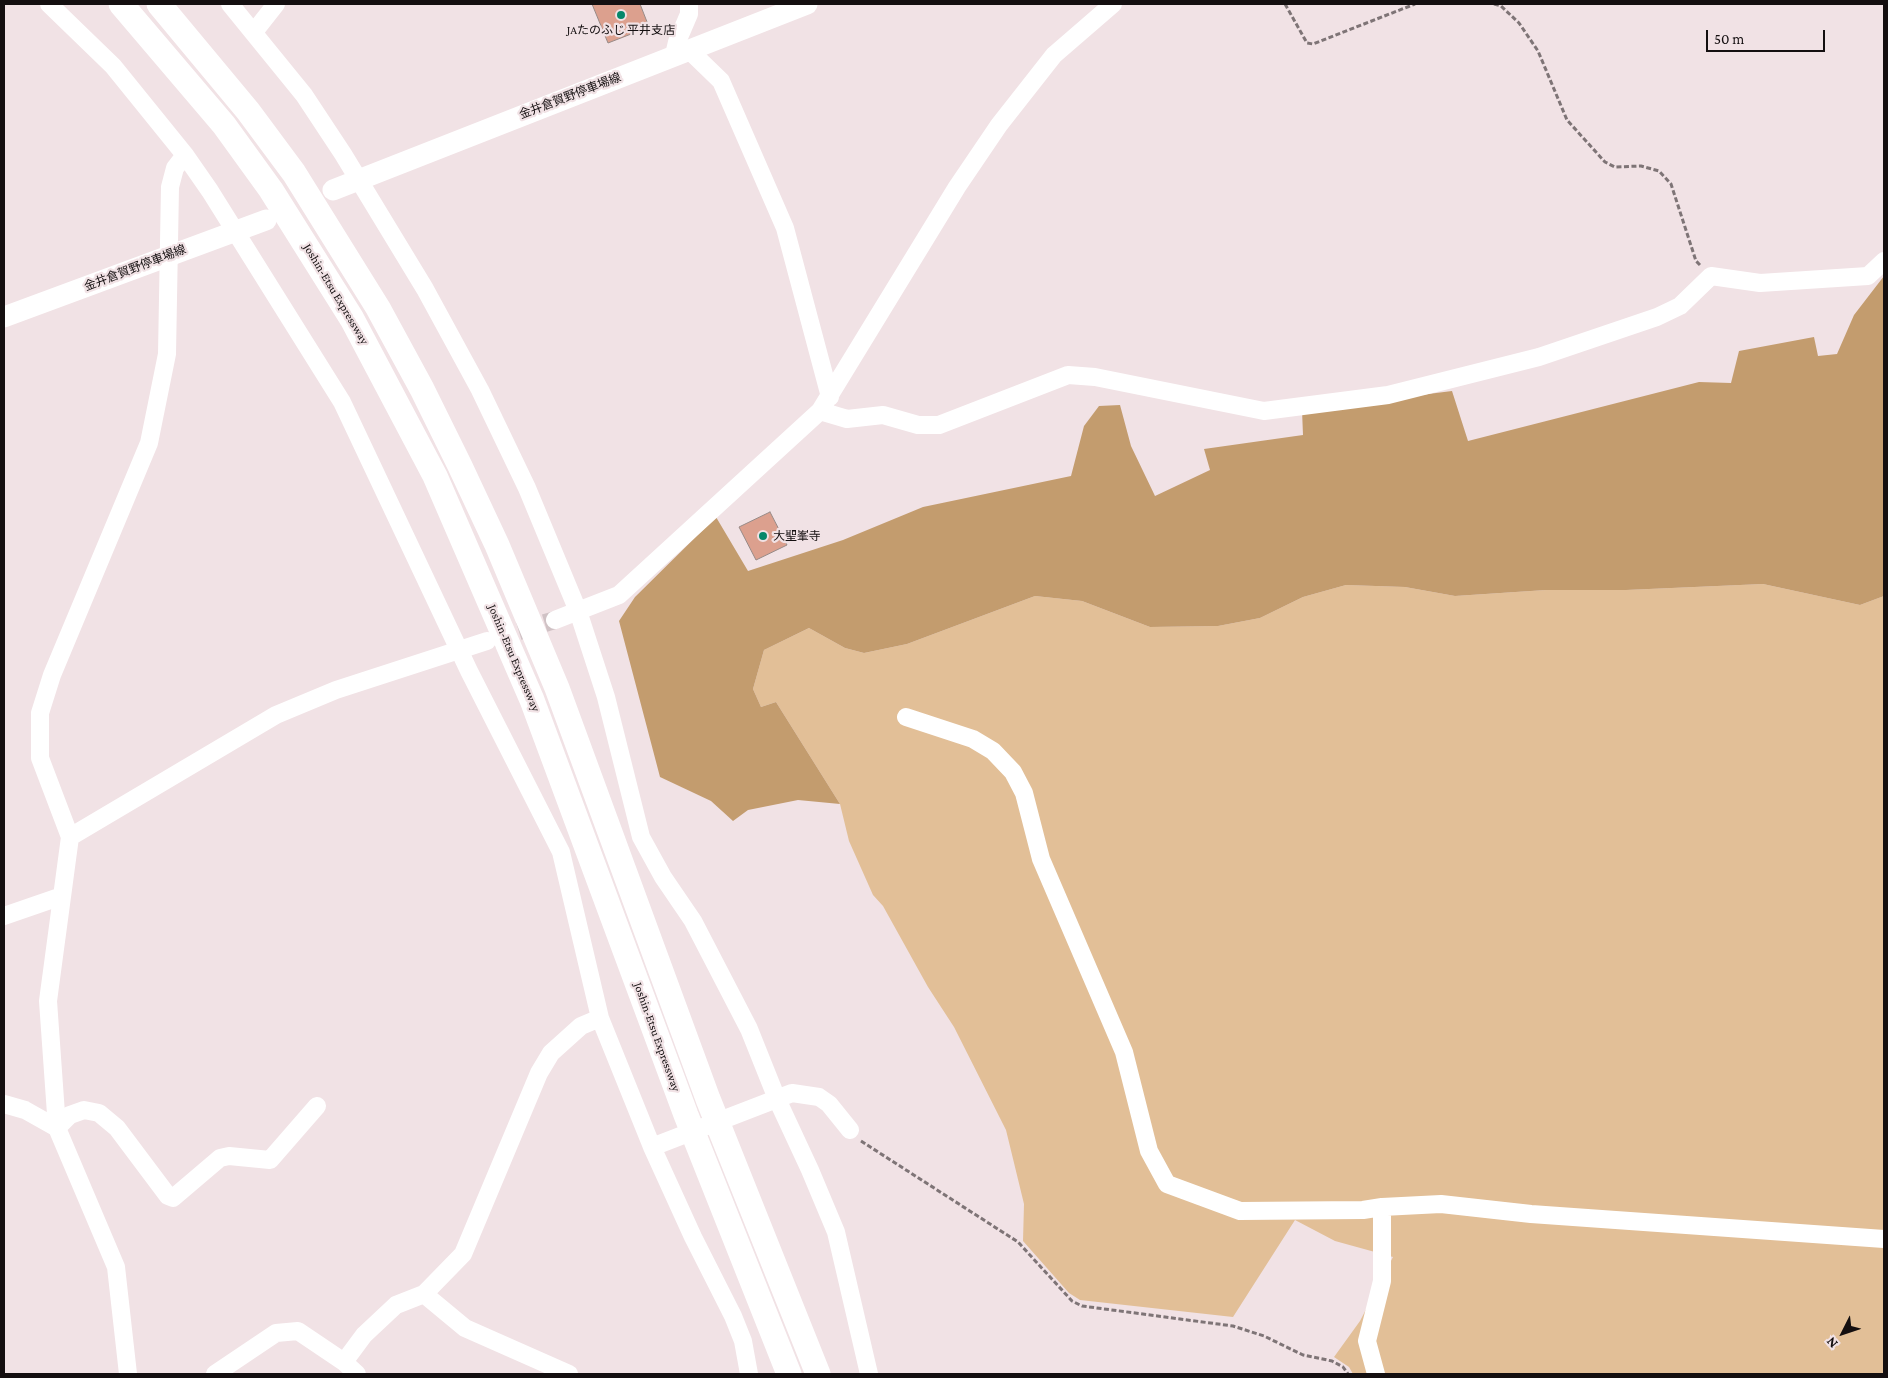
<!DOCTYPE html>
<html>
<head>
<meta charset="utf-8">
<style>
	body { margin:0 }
	#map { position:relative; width:1888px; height:1378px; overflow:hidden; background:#f1e2e5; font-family:"Crimson Pro",serif }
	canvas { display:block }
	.frame { position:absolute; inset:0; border:5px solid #140f10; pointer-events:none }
	.north { position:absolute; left:1818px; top:1308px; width:50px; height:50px; -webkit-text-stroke:4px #f1e2e5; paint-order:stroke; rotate:229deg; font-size:14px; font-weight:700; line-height:20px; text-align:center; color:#140f10 }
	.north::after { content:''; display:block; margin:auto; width:18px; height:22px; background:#140f10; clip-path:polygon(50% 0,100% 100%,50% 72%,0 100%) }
	.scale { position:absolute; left:1706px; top:30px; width:119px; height:22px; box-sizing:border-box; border:2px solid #140f10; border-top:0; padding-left:6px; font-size:15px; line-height:18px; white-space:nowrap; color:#140f10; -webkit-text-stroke:4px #f1e2e5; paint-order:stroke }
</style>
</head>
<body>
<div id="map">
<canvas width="1888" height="1378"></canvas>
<div class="frame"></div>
<div class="north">N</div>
<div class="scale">50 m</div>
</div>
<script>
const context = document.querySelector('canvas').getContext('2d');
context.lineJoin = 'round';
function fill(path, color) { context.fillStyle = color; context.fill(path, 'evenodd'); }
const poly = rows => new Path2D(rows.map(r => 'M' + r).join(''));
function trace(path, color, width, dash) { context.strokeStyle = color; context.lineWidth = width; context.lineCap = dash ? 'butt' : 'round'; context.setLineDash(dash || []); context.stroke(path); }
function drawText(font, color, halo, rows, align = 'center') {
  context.font = font + ' "Crimson Pro","Noto Sans JP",serif'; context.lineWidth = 4.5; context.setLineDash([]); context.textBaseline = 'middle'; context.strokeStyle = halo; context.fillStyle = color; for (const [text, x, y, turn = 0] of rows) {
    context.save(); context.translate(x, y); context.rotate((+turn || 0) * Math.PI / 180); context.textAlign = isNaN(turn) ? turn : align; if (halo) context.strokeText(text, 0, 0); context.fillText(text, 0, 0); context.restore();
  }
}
const green = poly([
	[1763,584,1860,605,1884,596,1884,1374,1353,1374,1349,1367,1334,1357,1360,1321,1393,1257,1335,1241,1295,1220,1233,1317,1080,1300,1069,1293,1023,1241,1024,1204,1006,1130,954,1027,928,987,883,906,873,895,849,841,840,804,776,702,761,707,753,689,764,650,809,628,845,648,864,653,907,644,1035,596,1082,601,1150,627,1218,626,1260,618,1303,597,1346,585,1405,587,1455,596,1546,590,1626,590]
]);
const forest = poly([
	[1884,276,1884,596,1860,605,1763,584,1626,590,1546,590,1455,596,1405,587,1346,585,1303,597,1260,618,1218,626,1150,627,1082,601,1035,596,907,644,864,653,845,648,809,628,764,650,753,689,761,707,776,702,840,804,798,800,748,810,733,821,711,801,660,777,619,621,635,597,716,517,748,571,843,540,923,507,1071,476,1084,426,1099,406,1120,405,1131,446,1155,496,1210,470,1204,449,1303,435,1302,410,1452,391,1468,441,1699,382,1731,383,1739,351,1814,337,1818,356,1837,354,1854,315]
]);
const building = poly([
	[592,4,640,4,649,27,608,43,592,4],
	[770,512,787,545,756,560,739,527,770,512]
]);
const minorTunnel = poly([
	[493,639,555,620]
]);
const path = poly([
	[1285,4,1307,43,1313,44,1415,4],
	[1494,4,1501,6,1519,23,1538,51,1567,120,1605,162,1615,167,1641,166,1659,171,1671,184,1696,261,1700,265],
	[861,1141,1018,1242,1072,1301,1082,1306,1233,1326,1264,1336,1303,1355,1332,1361,1343,1367,1348,1374]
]);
const minor = poly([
	[49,4,113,66,185,155,210,191,342,402,469,671,561,852,600,1018,652,1147,693,1237,733,1316,743,1341,749,1374],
	[230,4,304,95,343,154,425,289,480,390,527,488,578,611,606,697,641,837,663,877,693,921,749,1029,777,1099,810,1170,836,1232,869,1374],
	[254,32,276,4],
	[689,50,721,81,785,228,830,397],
	[674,55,677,42,689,14,689,4],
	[820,411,847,419,883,415,918,425,939,425,1068,375,1095,377,1264,411,1388,395,1539,357,1657,317,1680,306,1711,276,1760,283,1868,276,1884,261],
	[555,620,619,595,820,411,957,187,999,125,1054,55,1113,4],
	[906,717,973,739,993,751,1013,772,1024,793,1041,859,1124,1052,1149,1151,1167,1184,1240,1211,1363,1210,1382,1207,1441,1204,1531,1214,1884,1239],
	[70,837,276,715,336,690,487,641],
	[4,916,62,896],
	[4,1104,25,1110,57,1128],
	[57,1128,70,1115,84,1110,99,1113,117,1128,168,1196,173,1198,220,1158,229,1156,270,1160,317,1106],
	[652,1147,792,1093,819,1097,829,1104,850,1130],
	[424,1294,465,1328,569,1374],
	[344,1362,357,1374],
	[128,1374,116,1267,57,1128,48,1001,70,837,40,758,40,713,52,675,149,443,167,354,170,187,175,168,185,155],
	[215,1374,276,1333,298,1331,344,1362,364,1335,396,1305,424,1294,463,1254,539,1073,551,1053,581,1026,600,1018],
	[1376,1374,1367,1341,1382,1281,1382,1207]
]);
const major = poly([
	[333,190,807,4],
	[4,317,266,220]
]);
const highway = poly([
	[121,4,224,125,271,190,352,319,435,476,532,700,686,1115,789,1374],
	[159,4,248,111,294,173,378,308,422,389,460,466,497,545,557,688,708,1099,818,1374]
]);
const markers = [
	[621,15,5,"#05876a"],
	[763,536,5,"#05876a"]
];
const poiNames = [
	["JAたのふじ 平井支店",621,30],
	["大聖峯寺",773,536,"left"]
];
const streetNames = [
	["金井倉賀野停車場線",570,96,-21],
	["金井倉賀野停車場線",135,268,-21],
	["Joshin-Etsu Expressway",336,294,59],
	["Joshin-Etsu Expressway",514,658,67],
	["Joshin-Etsu Expressway",657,1037,70]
];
fill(green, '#e2bf97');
fill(forest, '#c39c6e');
fill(building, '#dca08e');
trace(building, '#978a87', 1);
trace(minorTunnel, '#d0c2c5', 18, [18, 9]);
trace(path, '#7e7476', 3, [5, 2.5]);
trace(minor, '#fff', 18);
trace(major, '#fff', 21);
trace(highway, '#fff', 25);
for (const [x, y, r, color] of markers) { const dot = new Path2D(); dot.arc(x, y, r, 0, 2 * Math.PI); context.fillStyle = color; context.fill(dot); trace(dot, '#f1e2e5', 2); }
drawText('12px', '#140f10', '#f1e2e5', poiNames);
drawText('12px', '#140f10', '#f1e2e5', streetNames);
</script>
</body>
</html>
